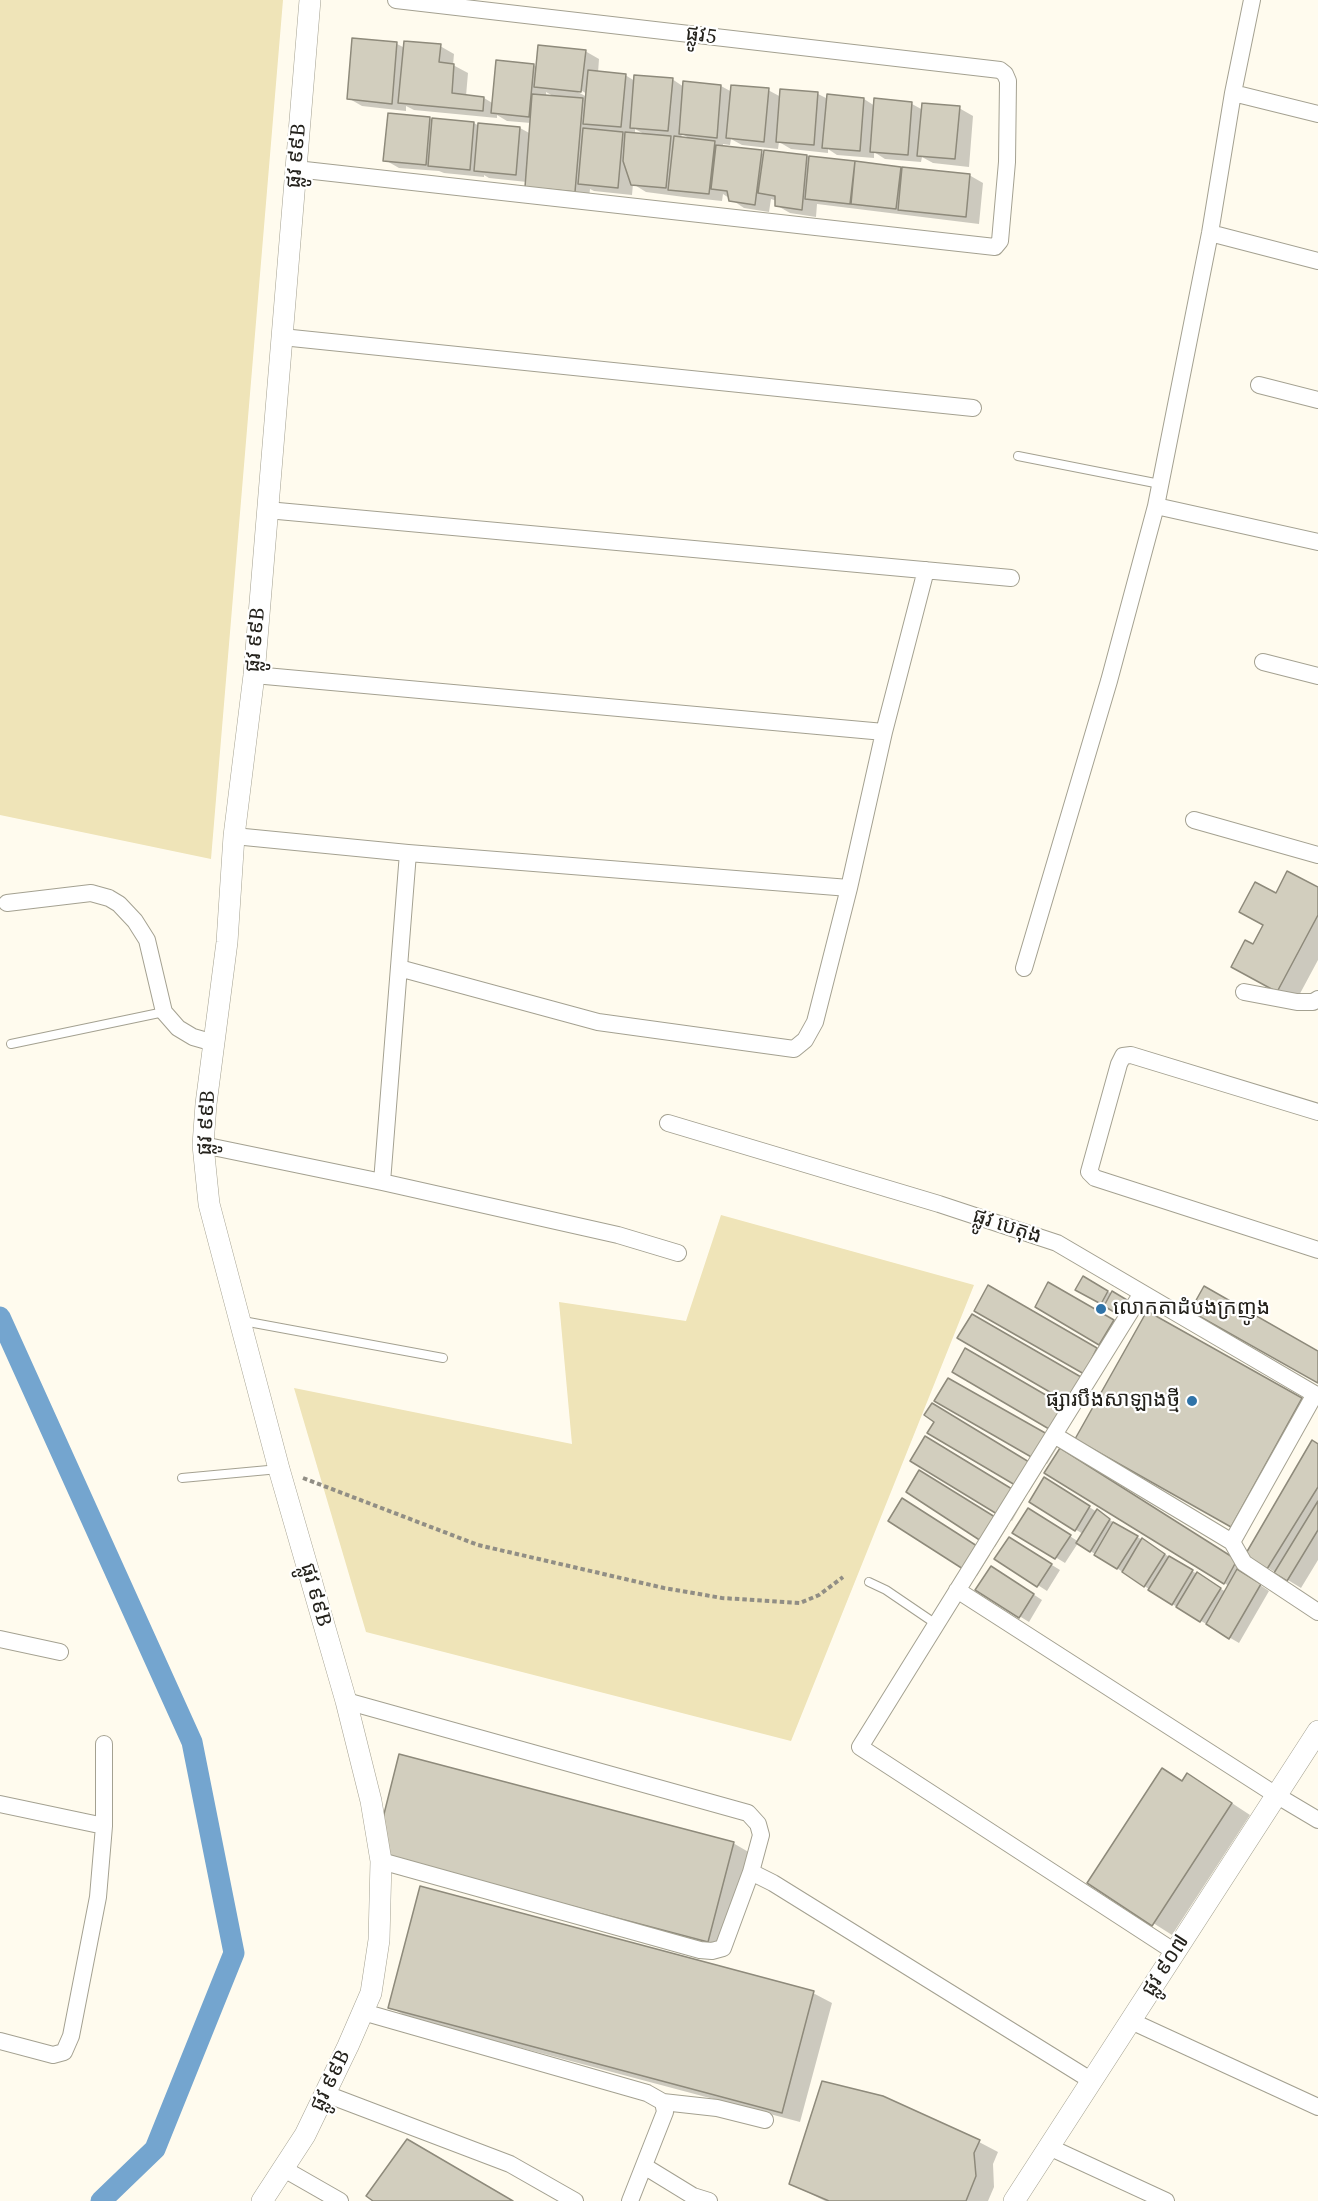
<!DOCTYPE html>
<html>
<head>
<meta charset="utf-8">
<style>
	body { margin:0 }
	canvas { display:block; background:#fffbee }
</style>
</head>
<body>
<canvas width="1318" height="2201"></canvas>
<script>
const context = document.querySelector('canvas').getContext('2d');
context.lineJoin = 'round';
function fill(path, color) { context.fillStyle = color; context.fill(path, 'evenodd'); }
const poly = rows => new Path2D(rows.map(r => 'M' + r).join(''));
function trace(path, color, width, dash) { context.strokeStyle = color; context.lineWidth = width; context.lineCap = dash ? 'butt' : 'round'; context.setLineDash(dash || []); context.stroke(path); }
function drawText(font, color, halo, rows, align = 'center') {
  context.font = font + ' "Source Serif 4","Noto Sans Khmer",serif'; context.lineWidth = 4.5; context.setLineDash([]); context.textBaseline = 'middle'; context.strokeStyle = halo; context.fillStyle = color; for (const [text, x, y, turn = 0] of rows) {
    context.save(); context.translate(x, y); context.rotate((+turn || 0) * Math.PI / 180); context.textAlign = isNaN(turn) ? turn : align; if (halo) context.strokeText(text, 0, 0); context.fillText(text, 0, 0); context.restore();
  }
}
const green = poly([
	[0,0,283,0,211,859,0,815],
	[721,1215,974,1285,791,1741,366,1632,294,1388,572,1444,559,1302,686,1321]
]);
const shadow = poly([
	[397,44,405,48,440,46,454,54,453,65,468,73,466,96,484,98,494,104,534,65,537,68,585,51,599,59,598,73,625,75,635,81,672,79,684,87,721,86,732,92,768,90,781,97,782,90,818,94,828,99,828,96,864,99,875,106,876,100,912,104,923,110,959,108,973,116,969,167,933,163,922,157,921,162,885,159,874,152,874,158,837,155,828,149,828,153,791,149,779,142,778,149,742,145,731,139,730,145,723,144,723,147,765,154,807,156,969,175,983,183,979,224,817,204,816,217,790,213,776,205,777,201,771,199,769,212,744,208,723,194,722,201,684,197,646,192,633,184,632,195,594,191,590,189,589,199,527,182,489,178,484,175,484,177,444,173,439,171,399,168,385,160,429,118,434,120,474,123,479,126,520,128,531,134,531,123,507,121,497,115,497,118,414,110,406,106,406,111,362,106,348,98],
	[576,87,587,94,587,97,574,90],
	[546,92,555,97,546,97],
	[635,129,646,135,635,134],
	[682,134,691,139,681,138],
	[1318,889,1318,960,1296,1001,1252,977,1254,946,1264,925],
	[1084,1278,1130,1304,1123,1316,1078,1289],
	[1048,1284,1127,1329,1113,1351,1037,1306],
	[1147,1313,1316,1407,1245,1533,1077,1439],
	[972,1316,1094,1386,1082,1408,959,1338],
	[936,1400,1060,1443,1047,1464],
	[932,1405,1042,1471,1029,1492,930,1432,936,1421],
	[1318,1445,1318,1560,1301,1588,1247,1555],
	[939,1446,1025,1498,1012,1521,998,1513],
	[1046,1473,1255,1572,1251,1579,1269,1591,1239,1643,1172,1604,1078,1543,1065,1563,1014,1532,1037,1515,1079,1542,1083,1534,1031,1502,1044,1479,1226,1592,1229,1586],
	[933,1480,1008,1526,995,1547,981,1539],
	[917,1508,990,1555,977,1576,964,1568],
	[1018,1544,1060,1570,1047,1591,996,1558],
	[1001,1573,1042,1600,1029,1622,977,1590],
	[1183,1782,1206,1786,1250,1815,1172,1935,1089,1882],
	[733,1843,752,1854,727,1951,394,1864],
	[813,1993,832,2003,800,2122,409,2018,390,2007],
	[979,2142,998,2152,993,2164,994,2187,988,2201,825,2201,791,2184]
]);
const canal = poly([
	[0,1317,192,1742,234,1953,155,2149,101,2201]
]);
const building = poly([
	[352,38,397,42,392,104,347,99,352,38],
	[404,41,441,44,439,62,454,64,452,93,484,97,483,111,398,103,404,41],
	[538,45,586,50,581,92,534,87,538,45],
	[496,60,534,64,529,117,491,113,496,60],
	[588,70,626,74,621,127,583,124,588,70],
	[634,75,673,78,668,131,630,128,634,75],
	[683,81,721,85,717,138,679,134,683,81],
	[731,85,769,88,764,142,726,138,731,85],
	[780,89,818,92,814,145,776,142,780,89],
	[532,94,583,98,575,192,525,187,532,94],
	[827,94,864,98,860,151,822,148,827,94],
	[874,98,912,102,908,155,870,152,874,98],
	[922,103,960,106,955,159,917,156,922,103],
	[388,113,430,117,426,165,383,161,388,113],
	[432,118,474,122,470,170,428,166,432,118],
	[478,123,520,127,516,175,474,171,478,123],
	[583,128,623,132,618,188,578,184,583,128],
	[625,132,671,136,666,188,631,185,623,161,625,132],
	[674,136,715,141,709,194,668,190,674,136],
	[716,145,762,150,755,205,729,201,727,191,711,189,716,145],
	[764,150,807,155,802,210,775,206,775,196,758,193,764,150],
	[809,156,855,161,850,204,805,199,809,156],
	[855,161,901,167,896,209,851,204,855,161],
	[902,167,970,174,966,217,898,210,902,167],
	[1287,871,1318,887,1318,915,1277,992,1231,967,1245,940,1253,944,1263,925,1239,912,1255,882,1276,893,1287,871],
	[1083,1276,1108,1291,1101,1304,1075,1290,1083,1276],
	[1048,1282,1114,1320,1099,1345,1035,1307,1048,1282],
	[988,1285,1097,1348,1084,1374,974,1311,988,1285],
	[1204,1286,1318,1351,1318,1383,1190,1311,1204,1286],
	[1112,1291,1127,1300,1119,1315,1104,1306,1112,1291],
	[1147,1311,1302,1398,1231,1527,1075,1439,1147,1311],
	[972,1314,1081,1377,1067,1402,957,1338,972,1314],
	[965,1348,1063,1405,1049,1429,952,1372,965,1348],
	[948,1378,1047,1434,1033,1458,934,1401,948,1378],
	[932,1403,1029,1462,1015,1485,927,1433,934,1422,924,1415,932,1403],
	[925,1436,1012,1489,997,1514,910,1461,925,1436],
	[1312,1440,1318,1444,1318,1487,1267,1569,1245,1555,1312,1440],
	[1060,1448,1237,1560,1224,1584,1044,1473,1060,1448],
	[919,1470,995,1517,981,1541,906,1492,919,1470],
	[1044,1477,1090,1506,1075,1531,1029,1502,1044,1477],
	[902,1498,977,1546,963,1569,888,1521,902,1498],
	[1318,1501,1318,1530,1287,1581,1274,1573,1318,1501],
	[1028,1508,1071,1535,1055,1559,1012,1533,1028,1508],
	[1097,1509,1110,1519,1090,1552,1076,1543,1097,1509],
	[1113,1522,1138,1536,1117,1569,1094,1555,1113,1522],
	[1009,1537,1052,1564,1037,1587,994,1559,1009,1537],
	[1142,1538,1165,1554,1144,1587,1122,1572,1142,1538],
	[1169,1556,1193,1570,1172,1605,1148,1590,1169,1556],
	[991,1566,1034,1594,1019,1618,975,1590,991,1566],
	[1237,1569,1261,1584,1229,1639,1206,1624,1237,1569],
	[1197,1572,1221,1588,1200,1622,1176,1607,1197,1572],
	[399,1754,734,1842,708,1942,374,1854,399,1754],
	[1162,1768,1182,1781,1187,1773,1232,1803,1152,1926,1087,1883,1162,1768],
	[420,1886,814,1991,782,2113,388,2008,420,1886],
	[822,2081,883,2096,980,2140,974,2153,976,2176,966,2201,829,2201,789,2184,822,2081],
	[407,2139,513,2201,373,2201,366,2196,407,2139]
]);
const path = poly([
	[303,1478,478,1545,664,1588,722,1598,800,1603,819,1595,843,1577]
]);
const service = poly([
	[1018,456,1160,484],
	[11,1044,164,1012],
	[243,1321,443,1358],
	[182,1478,279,1469],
	[869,1582,886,1590,936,1624]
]);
const minor = poly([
	[1233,93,1318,114],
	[296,169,995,247,1000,241,1007,162,1008,81,1005,74,1000,70,396,0],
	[1210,233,1318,261],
	[282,337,973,408],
	[1259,385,1318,400],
	[1156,506,1318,542],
	[267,510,1011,578],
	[1263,662,1318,676],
	[254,675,884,732],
	[1194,820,1318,855],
	[234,836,408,853,849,888],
	[7,903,91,893,109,898,119,904,135,921,147,940,164,1012,178,1028,193,1037,214,1043],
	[399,968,598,1022,794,1049,805,1040,815,1022,849,888,884,732,926,570],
	[1024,968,1109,681,1156,506,1210,233,1233,93,1252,0],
	[1244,992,1297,1002,1313,1002,1318,999],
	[1318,1112,1131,1055,1123,1056,1119,1064,1089,1172,1095,1178,1318,1250],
	[668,1123,939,1204,1057,1243,1318,1396],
	[203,1145,382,1182,618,1235,678,1253],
	[382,1182,408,853],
	[1142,1293,860,1747,1175,1952],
	[1054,1435,1232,1542,1244,1563,1318,1612],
	[1232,1542,1315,1394],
	[957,1590,1276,1795,1318,1820],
	[0,1639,60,1652],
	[346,1701,748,1813,758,1824,761,1835,751,1872,723,1948,712,1951,700,1950,381,1861],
	[0,1804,104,1826],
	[751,1872,773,1883,1092,2081],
	[363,2012,647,2093,663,2102,717,2108,765,2120],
	[1131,2021,1318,2107],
	[0,2041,53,2055,64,2052,71,2036,98,1897,104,1826,104,1744],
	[326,2094,510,2164,575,2201],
	[1049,2147,1166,2201],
	[644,2166,693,2196,709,2201],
	[284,2169,340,2201],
	[630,2201,665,2112,663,2102]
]);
const tertiary = poly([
	[262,2201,305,2135,348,2046,371,1993,379,1940,381,1861,371,1801,346,1701,279,1469,209,1204,203,1145,206,1104,227,942,234,836,254,675,310,0],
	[1014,2201,1318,1731]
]);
const markers = [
	[1101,1309,6,"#2f73a8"],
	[1192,1401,6,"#2f73a8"]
];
const streetNames = [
	["ផ្លូវ5",701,36,7],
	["ផ្លូវ ៩៩B",297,156,-85],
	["ផ្លូវ ៩៩B",256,640,-85],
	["ផ្លូវ ៩៩B",207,1123,-87],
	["ផ្លូវ បេតុង",1007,1227,18],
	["ផ្លូវ ៩៩B",315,1595,74],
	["ផ្លូវ ៩០៧",1166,1966,-57],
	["ផ្លូវ ៩៩B",331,2081,-64]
];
const poiNames = [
	["លោកតាដំបងក្រញូង",1113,1309],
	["ផ្សារបឹងសាឡាងថ្មី",1180,1401,"right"]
];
fill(green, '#efe4b8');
fill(shadow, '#0003');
trace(canal, '#74a5cf', 21);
fill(building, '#d2cebe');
trace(building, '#8e8a7b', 1.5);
trace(service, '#a4a191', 10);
trace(minor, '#a4a191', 18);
trace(tertiary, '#a4a191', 22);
trace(path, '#918e85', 4, [4.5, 3]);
trace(service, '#fff', 8);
trace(minor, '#fff', 16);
trace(tertiary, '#fff', 21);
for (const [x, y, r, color] of markers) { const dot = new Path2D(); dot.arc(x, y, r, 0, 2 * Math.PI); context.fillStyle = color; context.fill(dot); trace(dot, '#fff', 2); }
drawText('21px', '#24221c', '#fff', streetNames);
drawText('21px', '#24221c', '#fff', poiNames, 'left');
</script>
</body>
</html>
